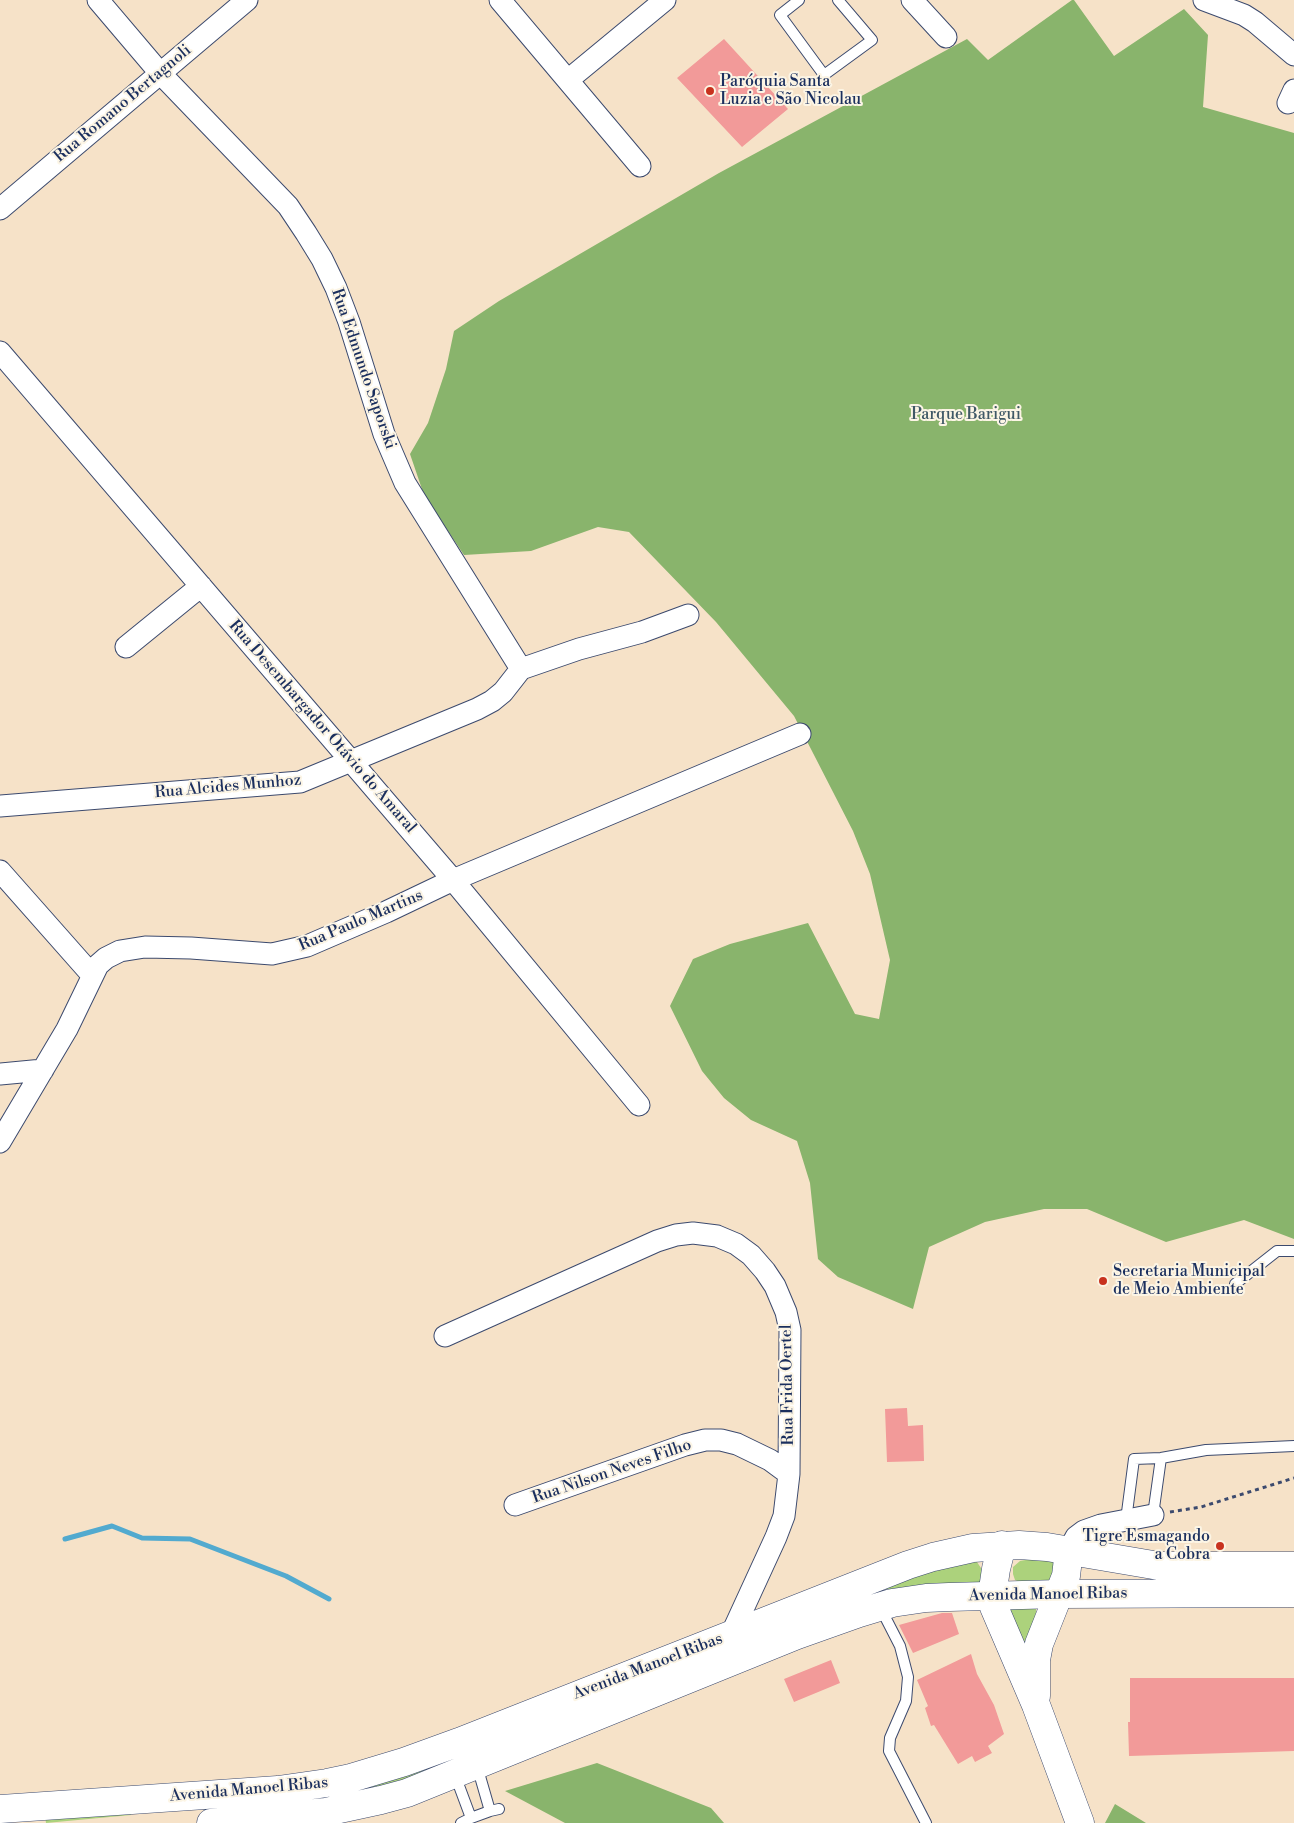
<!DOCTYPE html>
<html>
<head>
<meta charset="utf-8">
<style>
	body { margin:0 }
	canvas { display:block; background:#f6e2c8 }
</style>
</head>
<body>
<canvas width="1294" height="1823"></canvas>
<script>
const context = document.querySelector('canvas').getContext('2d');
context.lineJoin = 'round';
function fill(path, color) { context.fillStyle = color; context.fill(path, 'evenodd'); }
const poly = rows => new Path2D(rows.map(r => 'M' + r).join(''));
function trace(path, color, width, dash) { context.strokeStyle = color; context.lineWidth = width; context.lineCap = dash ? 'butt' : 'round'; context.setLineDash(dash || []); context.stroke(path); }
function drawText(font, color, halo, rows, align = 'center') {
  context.font = font + ' "Libre Bodoni",serif'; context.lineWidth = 4; context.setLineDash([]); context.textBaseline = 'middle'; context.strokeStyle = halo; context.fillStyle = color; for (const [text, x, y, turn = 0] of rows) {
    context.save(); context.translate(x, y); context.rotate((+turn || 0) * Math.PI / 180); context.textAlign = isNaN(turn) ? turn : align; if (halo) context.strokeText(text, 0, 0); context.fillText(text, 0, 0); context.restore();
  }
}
const green = poly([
	[1041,1557,1057,1563,1053,1582,1022,1583,1015,1580,1013,1574,1013,1567,1020,1561],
	[977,1562,983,1571,980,1585,888,1595,885,1584,955,1563],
	[1036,1608,1036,1613,1026,1649,1010,1609],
	[460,1753,462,1758,399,1782,354,1794,355,1787],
	[129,1809,131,1815,46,1823,45,1816]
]);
const forest = poly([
	[1072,0,1074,0,1114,56,1184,9,1208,35,1203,107,1294,133,1294,1239,1244,1220,1166,1242,1087,1209,1044,1209,985,1222,929,1247,913,1309,838,1277,818,1259,810,1183,797,1141,751,1120,724,1098,702,1071,670,1006,693,959,730,944,808,923,855,1014,879,1019,890,960,870,874,853,831,794,716,716,622,629,532,598,527,531,551,464,555,424,495,410,454,428,423,446,369,454,331,499,301,719,173,967,39,988,60],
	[597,1763,711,1808,724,1823,565,1823,505,1791],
	[1115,1804,1146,1823,1105,1823]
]);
const stream = poly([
	[65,1539,112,1526,142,1538,190,1539,286,1576,329,1599]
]);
const building = poly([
	[724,39,788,109,742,147,677,78],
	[907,1408,908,1426,923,1425,924,1461,887,1462,885,1409],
	[942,1613,952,1613,959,1634,913,1653,899,1625],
	[971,1654,977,1674,994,1705,1004,1734,988,1746,992,1753,975,1762,972,1756,958,1764,934,1725,931,1726,925,1708,928,1706,917,1680],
	[831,1660,840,1683,794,1702,784,1679],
	[1130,1678,1294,1678,1294,1751,1129,1756,1128,1722,1130,1722]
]);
const path = poly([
	[1170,1512,1201,1507,1294,1478]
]);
const lane = poly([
	[799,0,780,15,824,75,872,40,838,0],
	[1235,1284,1277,1251,1294,1251],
	[1153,1515,1161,1458],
	[1126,1520,1134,1459,1161,1458,1206,1450,1294,1446],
	[880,1607,900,1646,908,1677,906,1701,890,1738,889,1751,926,1823],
	[477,1766,490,1811],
	[455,1775,471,1818,461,1823],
	[471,1818,490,1811,499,1809]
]);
const street = poly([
	[98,0,160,73,288,206,306,233,322,259,336,288,349,322,384,434,405,483,521,669],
	[500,0,640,166],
	[912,0,946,37],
	[1204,0,1244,15,1255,22,1294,55],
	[568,80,665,0],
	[1288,103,1294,90],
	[0,209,247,0],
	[0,352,453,880,639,1105],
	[126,647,201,586],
	[0,806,300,782,477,709,492,701,503,692,521,669,579,649,642,632,688,615],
	[0,871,92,975],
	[0,1074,43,1070],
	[0,1142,67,1029,98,965,106,958,120,951,145,947,191,948,272,954,307,946,386,912,453,880,800,734],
	[445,1336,657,1241,676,1235,693,1233,717,1236,736,1244,751,1255,765,1271,775,1286,786,1312,790,1330,789,1474,784,1516,776,1537,731,1635],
	[515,1505,685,1445,705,1440,721,1440,737,1444,770,1460,789,1474],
	[1069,1550,1076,1537,1084,1531,1101,1525,1153,1515]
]);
const secondary = poly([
	[1002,1545,996,1569,992,1596,994,1607,1036,1705,1080,1823],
	[1036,1696,1036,1660,1039,1644,1066,1576,1069,1550]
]);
const primary = poly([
	[0,1809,278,1790,327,1783,351,1778,404,1762,459,1742,908,1565,933,1557,973,1548,1019,1545,1047,1547,1159,1566,1294,1566],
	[211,1823,326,1812,381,1800,407,1793,797,1635,859,1613,892,1603,926,1598,949,1597,1059,1594,1294,1593]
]);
const markers = [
	[710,91,5,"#c8321e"],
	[1103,1281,5,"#c8321e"],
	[1220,1546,5,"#c8321e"]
];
const poiNames = [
	["Paróquia Santa",720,82],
	["Luzia e São Nicolau",720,100],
	["Secretaria Municipal",1113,1272],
	["de Meio Ambiente",1113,1290],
	["Tigre Esmagando",1210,1537,"right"],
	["a Cobra",1210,1555,"right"]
];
const streetNames = [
	["Rua Romano Bertagnoli",123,104,-40],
	["Rua Edmundo Saporski",363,369,71],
	["Rua Desembargador Otávio do Amaral",322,727,49],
	["Rua Alcides Munhoz",228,787,-5],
	["Rua Paulo Martins",361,921,-23],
	["Rua Frida Oertel",788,1385,-91],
	["Rua Nilson Neves Filho",612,1472,-19],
	["Avenida Manoel Ribas",1048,1595,-1],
	["Avenida Manoel Ribas",648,1667,-21],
	["Avenida Manoel Ribas",249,1790,-5]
];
const parkNames = [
	["Parque Barigui",966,415]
];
fill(green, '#acd27c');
fill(forest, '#89b46c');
trace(stream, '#52aacf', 5);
fill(building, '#f29a99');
trace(lane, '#3c4a6e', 12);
trace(street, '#3c4a6e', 23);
trace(secondary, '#3c4a6e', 29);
trace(primary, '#3c4a6e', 29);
trace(path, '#3c4a6e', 3, [4, 4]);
trace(lane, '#fff', 10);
trace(street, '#fff', 21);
trace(secondary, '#fff', 28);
trace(primary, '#fff', 28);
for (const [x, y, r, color] of markers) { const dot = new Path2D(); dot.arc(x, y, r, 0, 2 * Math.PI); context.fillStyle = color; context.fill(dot); trace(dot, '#fcf5e5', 2); }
drawText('16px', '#1b2f5e', '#fcf5e5', poiNames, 'left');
drawText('16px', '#1b2f5e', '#fcf5e5', streetNames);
drawText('16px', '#3f5866', '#fcf5e5', parkNames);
</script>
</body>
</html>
